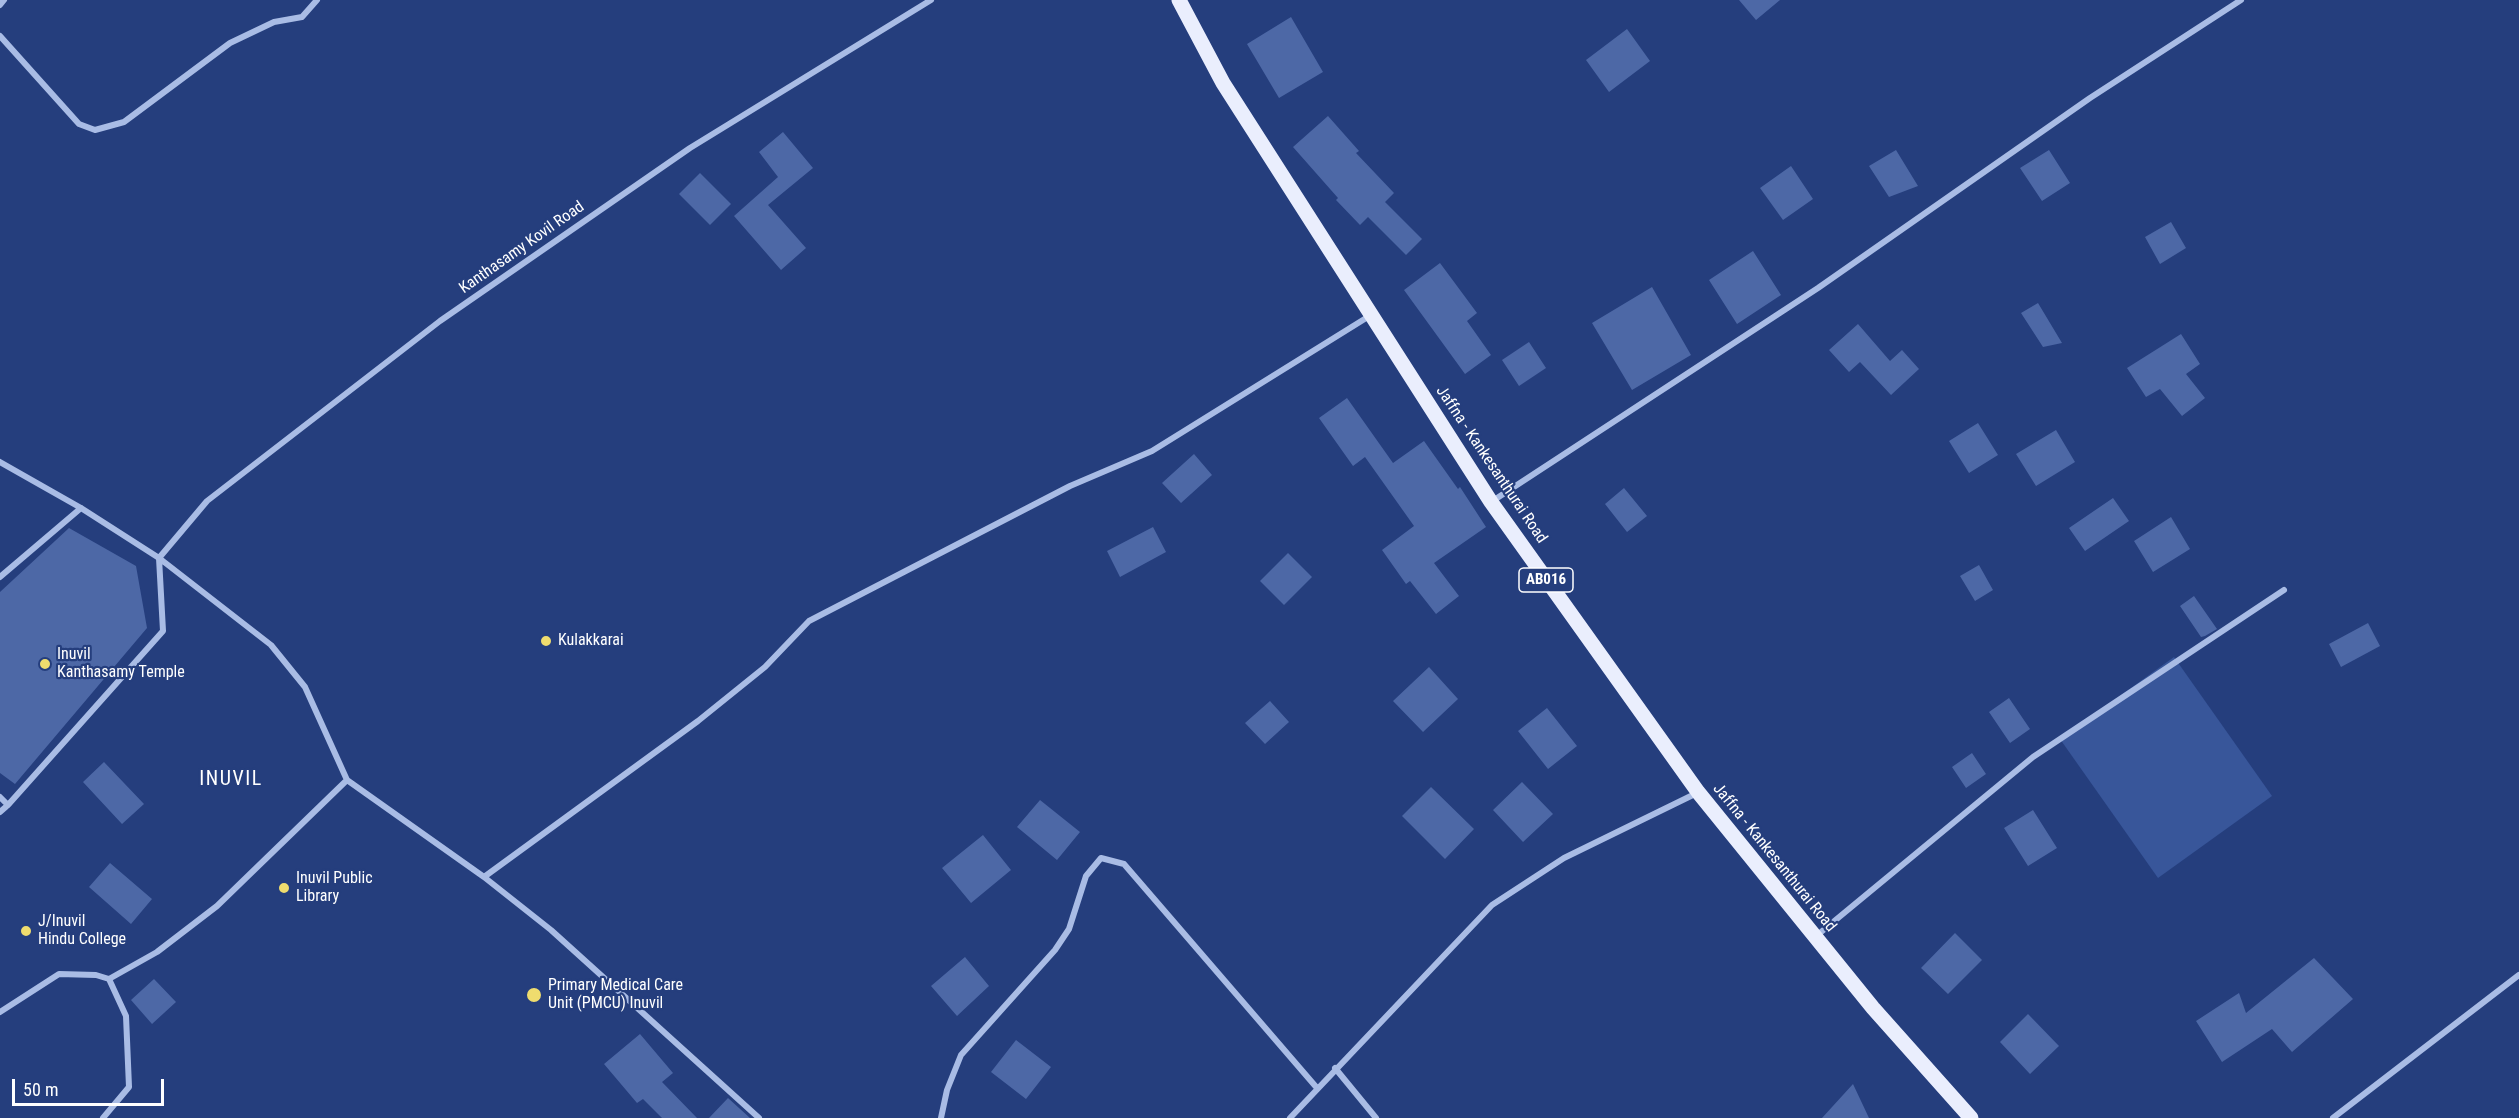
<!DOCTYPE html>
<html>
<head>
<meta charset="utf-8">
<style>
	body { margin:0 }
	#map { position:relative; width:2519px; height:1118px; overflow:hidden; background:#253e7d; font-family:"Roboto Condensed",sans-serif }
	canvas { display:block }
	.scale { position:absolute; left:12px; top:1079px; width:152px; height:27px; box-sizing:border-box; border:3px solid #fff; border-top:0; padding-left:8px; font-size:18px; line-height:21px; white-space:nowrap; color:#fff; -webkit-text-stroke:4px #253e7d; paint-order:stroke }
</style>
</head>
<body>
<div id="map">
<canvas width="2519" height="1118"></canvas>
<div class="scale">50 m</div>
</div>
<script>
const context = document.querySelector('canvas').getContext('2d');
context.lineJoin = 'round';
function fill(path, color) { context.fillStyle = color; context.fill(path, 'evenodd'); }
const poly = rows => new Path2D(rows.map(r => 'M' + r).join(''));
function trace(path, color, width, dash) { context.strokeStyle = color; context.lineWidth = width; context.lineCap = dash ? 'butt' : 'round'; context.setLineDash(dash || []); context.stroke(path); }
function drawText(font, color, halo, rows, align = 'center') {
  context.font = font + ' "Roboto Condensed",sans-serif'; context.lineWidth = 4.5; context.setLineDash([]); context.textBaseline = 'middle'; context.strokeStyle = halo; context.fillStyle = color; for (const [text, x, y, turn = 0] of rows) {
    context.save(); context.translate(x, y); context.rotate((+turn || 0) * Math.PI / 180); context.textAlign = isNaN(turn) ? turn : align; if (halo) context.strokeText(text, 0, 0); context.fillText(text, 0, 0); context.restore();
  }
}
const green = poly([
	[2174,657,2272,796,2158,878,2060,739]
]);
const building = poly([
	[1739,0,1780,0,1756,20],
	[1291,17,1323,72,1279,98,1247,44],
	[1627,29,1650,61,1609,92,1586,60],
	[1328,116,1359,151,1356,153,1394,193,1385,202,1422,239,1406,255,1368,217,1360,225,1336,200,1338,198,1293,147],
	[783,132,813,168,768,205,806,248,781,270,734,216,778,177,759,152],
	[1896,150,1918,186,1889,197,1869,166],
	[2049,150,2070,183,2042,201,2020,168],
	[1791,166,1813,199,1783,220,1760,188],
	[700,173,731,204,710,225,679,194],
	[2171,222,2186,248,2160,264,2145,237],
	[1753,251,1781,295,1737,324,1709,280],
	[1440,263,1477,313,1467,321,1491,355,1465,374,1404,290],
	[1652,287,1691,355,1632,390,1592,323],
	[2038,303,2062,343,2043,347,2021,313],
	[1858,324,1890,361,1902,350,1919,369,1891,395,1860,362,1849,372,1829,350],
	[2181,334,2200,364,2186,374,2205,398,2182,416,2160,389,2146,397,2127,368],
	[1529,342,1546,368,1519,386,1502,360],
	[1347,398,1393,463,1424,441,1458,489,1460,487,1486,527,1434,563,1459,596,1436,614,1410,581,1406,584,1382,550,1414,526,1365,457,1353,466,1319,418],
	[1978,423,1998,455,1969,473,1949,441],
	[2056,430,2075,462,2036,486,2016,454],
	[1194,454,1212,475,1181,503,1162,483],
	[1624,488,1647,516,1627,532,1605,504],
	[2113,498,2129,521,2085,551,2069,528],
	[2171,517,2190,549,2153,572,2134,541],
	[1153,527,1166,552,1120,577,1107,551],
	[69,528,136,566,147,628,15,784,0,773,0,592],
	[1288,553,1312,577,1284,605,1260,581],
	[1979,565,1993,590,1975,601,1960,576],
	[2194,596,2217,629,2205,636,2201,637,2180,606],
	[2368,623,2380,646,2341,667,2329,644],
	[1429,667,1458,699,1423,732,1393,701],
	[2009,698,2030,729,2010,743,1989,712],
	[1270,701,1289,722,1265,744,1245,723],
	[1547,708,1577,746,1548,769,1518,731],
	[1972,753,1986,774,1966,788,1952,767],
	[104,762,144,804,122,824,83,782],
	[1522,782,1553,814,1523,842,1493,810],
	[1431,787,1474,829,1445,859,1402,816],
	[1040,800,1080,832,1057,860,1017,827],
	[2033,810,2057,848,2028,866,2004,828],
	[983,835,1011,870,971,903,942,868],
	[110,863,152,899,131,924,89,887],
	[1955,933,1982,960,1948,994,1921,968],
	[965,957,989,986,957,1016,931,986],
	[2314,958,2353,999,2292,1052,2272,1029,2222,1062,2196,1021,2239,993,2246,1013],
	[154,979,176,1002,152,1024,131,1000],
	[2028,1014,2059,1046,2030,1074,2000,1042],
	[640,1034,673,1073,662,1082,697,1118,662,1118,643,1099,637,1103,604,1064],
	[1016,1040,1051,1067,1026,1099,991,1072],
	[1853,1084,1869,1118,1822,1118],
	[728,1098,750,1118,709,1118]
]);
const minor = poly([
	[0,5,4,0],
	[0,36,79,124,95,130,124,122,230,43,274,22,302,17,317,0],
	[0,462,81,508,159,558,271,645,305,687,347,780,484,877,551,930,759,1118],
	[1491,502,1818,288,2090,98,2241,0],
	[0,577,81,508],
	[0,797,8,805,0,812],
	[8,805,163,631,159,558,207,501,440,321,690,148,931,0],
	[484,877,698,721,765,667,809,621,1070,486,1152,451,1371,315],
	[1815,937,2033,757,2284,590],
	[0,1012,59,974,96,975,109,979,157,952,217,906,347,780],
	[1335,1068,1376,1118],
	[103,1118,129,1087,126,1016,109,979],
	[941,1118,947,1090,961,1055,1055,950,1069,929,1086,876,1101,858,1124,864,1317,1088],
	[1290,1118,1492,905,1564,858,1697,793],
	[2333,1118,2519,975]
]);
const primary = poly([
	[1179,0,1223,83,1491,502,1698,792,1873,1008,1971,1118]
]);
const markers = [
	[546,641,6,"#efdc6e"],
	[45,664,6,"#efdc6e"],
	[284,888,6,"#efdc6e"],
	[26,931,6,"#efdc6e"],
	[534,995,8,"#efdc6e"]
];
const shields = [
	[1546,580,54]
];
const shieldNames = [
	["AB016",1546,580]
];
const streetNames = [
	["Kanthasamy Kovil Road",522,248,-35],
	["Jaffna - Kankesanthurai Road",1491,465,56],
	["Jaffna - Kankesanthurai Road",1774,858,51]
];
const poiNames = [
	["Kulakkarai",558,641],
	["Inuvil",57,655],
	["Kanthasamy Temple",57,673],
	["Inuvil Public",296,879],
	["Library",296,897],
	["J/Inuvil",38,922],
	["Hindu College",38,940],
	["Primary Medical Care",548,986],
	["Unit (PMCU) Inuvil",548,1004]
];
const quarterNames = [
	["INUVIL",231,780]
];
fill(green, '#38569a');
fill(building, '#4d68a6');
trace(minor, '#a9bce5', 6);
trace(primary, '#eaeefd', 15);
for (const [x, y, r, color] of markers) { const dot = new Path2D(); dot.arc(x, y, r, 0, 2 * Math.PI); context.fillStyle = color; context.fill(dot); trace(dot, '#253e7d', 2); }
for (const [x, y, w] of shields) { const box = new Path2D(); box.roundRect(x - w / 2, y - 12, w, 24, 4.5); context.fillStyle = '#253e7d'; context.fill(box); trace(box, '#fff', 1.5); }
drawText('bold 15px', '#fff', null, shieldNames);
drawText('16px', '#fff', '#253e7d', streetNames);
drawText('16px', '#fff', '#253e7d', poiNames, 'left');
context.letterSpacing = '1.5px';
drawText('20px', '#fff', '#253e7d', quarterNames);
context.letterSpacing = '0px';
</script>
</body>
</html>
